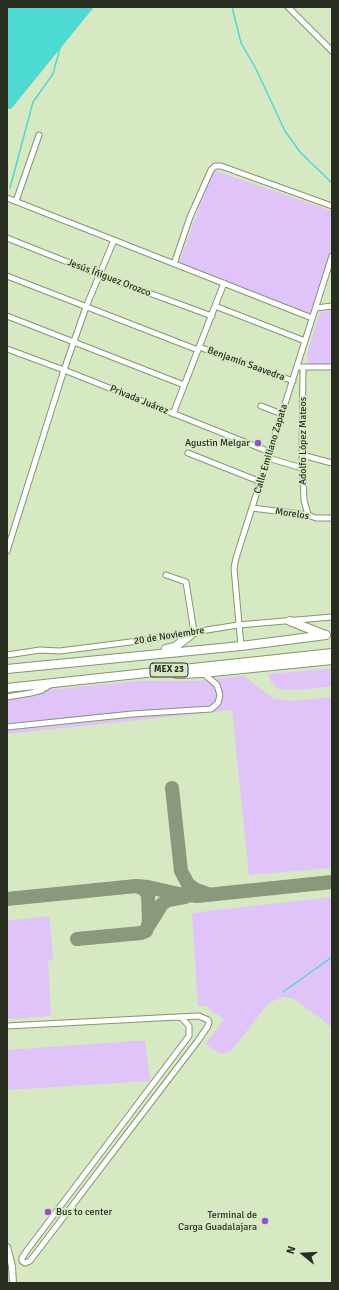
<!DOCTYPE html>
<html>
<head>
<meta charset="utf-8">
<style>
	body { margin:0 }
	#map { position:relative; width:339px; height:1290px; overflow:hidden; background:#d7e9c3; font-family:Signika,sans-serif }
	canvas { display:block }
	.frame { position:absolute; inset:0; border:8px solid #282f20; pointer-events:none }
	.north { position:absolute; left:283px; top:1234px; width:40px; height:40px; -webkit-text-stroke:3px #d7e9c3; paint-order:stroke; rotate:288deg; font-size:11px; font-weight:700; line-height:16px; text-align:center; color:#282f20 }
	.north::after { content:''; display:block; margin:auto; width:14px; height:18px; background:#282f20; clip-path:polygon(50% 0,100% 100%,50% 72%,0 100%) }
</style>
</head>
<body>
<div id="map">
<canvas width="339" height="1290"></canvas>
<div class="frame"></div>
<div class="north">N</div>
</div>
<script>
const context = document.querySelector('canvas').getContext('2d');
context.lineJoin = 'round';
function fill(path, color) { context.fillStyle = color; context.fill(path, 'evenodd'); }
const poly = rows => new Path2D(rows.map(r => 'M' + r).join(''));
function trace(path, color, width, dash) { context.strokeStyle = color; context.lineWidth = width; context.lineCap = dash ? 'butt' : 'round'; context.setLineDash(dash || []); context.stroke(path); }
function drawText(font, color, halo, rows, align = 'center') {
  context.font = font + ' Signika,sans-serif'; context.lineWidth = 3.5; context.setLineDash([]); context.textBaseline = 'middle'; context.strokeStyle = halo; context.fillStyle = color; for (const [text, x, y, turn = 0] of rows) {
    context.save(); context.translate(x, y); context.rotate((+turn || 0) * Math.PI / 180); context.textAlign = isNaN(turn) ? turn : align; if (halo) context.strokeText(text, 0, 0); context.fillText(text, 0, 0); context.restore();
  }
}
const green = poly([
	[213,170,332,211,332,247,310,315,179,263],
	[332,310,332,364,309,364,307,358,308,350,320,312],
	[332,668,332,686,298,690,278,689,271,682,268,674],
	[244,676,272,698,291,701,332,697,332,868,249,875,232,710,7,734,7,694,138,681,195,681],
	[332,897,332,1027,297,1001,291,998,283,997,271,1002,266,1006,232,1050,223,1054,219,1053,205,1044,224,1019,209,1009,208,1006,198,1006,192,913],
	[49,916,53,956,53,960,48,961,51,1016,7,1019,7,921],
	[134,1041,145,1041,150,1081,7,1090,7,1050]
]);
const water = poly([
	[7,7,94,7,11,109,7,109]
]);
const stream = poly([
	[232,7,241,43,256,69,285,131,300,152,332,183],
	[10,188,33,102,53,74,60,48],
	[283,992,332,957]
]);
const taxiway = poly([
	[172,788,181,871,188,884,196,890,205,893],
	[7,899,136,886,148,887,179,894,197,896,332,882],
	[149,925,162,904,168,900,185,897],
	[77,939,141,933,146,931,149,922,148,895,144,889,136,886]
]);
const minor = poly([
	[288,7,332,51],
	[7,198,312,318],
	[16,201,39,135],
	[7,238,100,275,212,316],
	[174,264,190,217,211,170,215,166,221,166,332,206],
	[7,276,198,350],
	[215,306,305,341],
	[316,308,332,306],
	[7,316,184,385],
	[199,347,293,381],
	[7,349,64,370,270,452],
	[300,367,332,367],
	[303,367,302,455,304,500,308,515],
	[261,406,282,414],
	[173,414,224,283],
	[188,453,261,482],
	[302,455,332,463],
	[268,458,302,468],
	[252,508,308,515,316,518,332,518],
	[7,551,64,370,86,307,114,240],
	[166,575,186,582,194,632],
	[241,646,234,568,236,558,332,256],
	[7,655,40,650,60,651,138,641,238,625,332,617],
	[7,697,31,693,42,690,50,685],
	[7,727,132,714,211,709,218,703,220,695,217,685,203,673],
	[7,1026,177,1017,199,1016,208,1020,209,1022,208,1026,197,1042,171,1076,30,1261,25,1263,22,1261,22,1258,28,1249,189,1036,189,1026,182,1018,177,1017]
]);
const tertiary = poly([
	[7,1247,12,1266,13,1283]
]);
const trunk = poly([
	[290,621,325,635],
	[166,649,175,647,194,632],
	[7,669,241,646,326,635],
	[177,674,203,673,332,660],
	[7,688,332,653]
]);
const markers = [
	[258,443,4,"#9451c6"],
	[48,1212,4,"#9451c6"],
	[265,1221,4,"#9451c6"]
];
const shields = [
	[169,670,38]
];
const shieldNames = [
	["MEX 23",169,670]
];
const streetNames = [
	["Jesús Íñiguez Orozco",109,278,21],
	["Benjamín Saavedra",246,364,20],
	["Privada Juárez",139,400,22],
	["Adolfo López Mateos",303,441,-90],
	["Calle Emiliano Zapata",271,449,-73],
	["Morelos",292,514,9],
	["20 de Noviembre",169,636,-9]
];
const poiNames = [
	["Agustin Melgar",250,443],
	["Bus to center",56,1212,"left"],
	["Terminal de",257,1215],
	["Carga Guadalajara",257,1227]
];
fill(green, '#dfc3f9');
fill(water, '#4ddad0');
trace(stream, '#4ddad0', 1.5);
trace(taxiway, '#8b987c', 14);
trace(minor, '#849571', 7);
trace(tertiary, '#849571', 8);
trace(trunk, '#849571', 10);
trace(minor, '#fff', 5);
trace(tertiary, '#fff', 6);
trace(trunk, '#fff', 8);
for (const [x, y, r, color] of markers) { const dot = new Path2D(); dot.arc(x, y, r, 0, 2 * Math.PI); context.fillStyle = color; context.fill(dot); trace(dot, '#d7e9c3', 1.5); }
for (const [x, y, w] of shields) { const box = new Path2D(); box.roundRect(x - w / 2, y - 7, w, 14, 3); context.fillStyle = '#d7e9c3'; context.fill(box); trace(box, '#282f20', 1); }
drawText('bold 9px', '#282f20', null, shieldNames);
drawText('10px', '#282f20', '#d7e9c3', streetNames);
drawText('10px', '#282f20', '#d7e9c3', poiNames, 'right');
</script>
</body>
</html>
